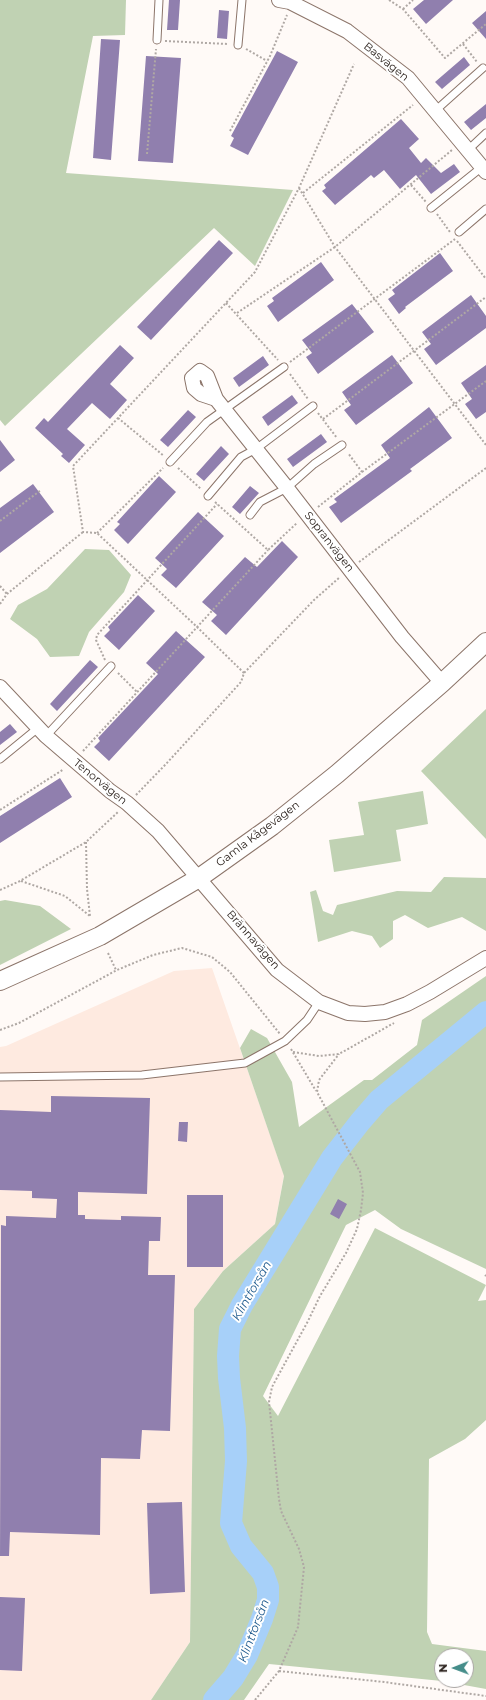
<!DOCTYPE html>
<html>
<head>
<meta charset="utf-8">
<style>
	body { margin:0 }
	#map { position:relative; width:486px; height:1700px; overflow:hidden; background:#fffaf7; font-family:Montserrat,sans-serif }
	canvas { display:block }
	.north { position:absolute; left:434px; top:1648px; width:40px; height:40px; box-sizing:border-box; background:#fff; border:1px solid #aba7a5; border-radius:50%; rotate:269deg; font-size:11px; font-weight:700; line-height:16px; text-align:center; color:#2c231e }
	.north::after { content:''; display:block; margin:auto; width:14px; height:18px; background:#458d8a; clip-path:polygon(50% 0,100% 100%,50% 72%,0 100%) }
</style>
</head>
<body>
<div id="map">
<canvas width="486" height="1700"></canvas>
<div class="north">N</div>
</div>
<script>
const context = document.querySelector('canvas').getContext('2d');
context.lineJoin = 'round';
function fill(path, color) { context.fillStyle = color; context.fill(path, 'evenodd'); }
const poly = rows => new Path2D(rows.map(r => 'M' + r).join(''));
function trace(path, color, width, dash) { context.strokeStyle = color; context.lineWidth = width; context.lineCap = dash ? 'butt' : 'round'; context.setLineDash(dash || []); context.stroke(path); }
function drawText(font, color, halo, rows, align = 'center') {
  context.font = font + ' Montserrat,sans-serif'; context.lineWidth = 4; context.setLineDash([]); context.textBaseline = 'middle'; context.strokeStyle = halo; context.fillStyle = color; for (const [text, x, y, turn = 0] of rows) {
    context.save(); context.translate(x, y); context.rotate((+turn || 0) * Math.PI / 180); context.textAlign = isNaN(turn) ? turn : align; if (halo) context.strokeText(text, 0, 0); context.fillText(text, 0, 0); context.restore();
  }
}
const built = poly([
	[212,968,284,1175,275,1224,223,1271,194,1309,190,1642,151,1700,0,1700,0,1047,6,1046,174,971]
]);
const green = poly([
	[0,0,126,0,125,35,93,36,66,173,293,190,255,266,214,228,5,426,0,420],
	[85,549,109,550,131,575,124,592,89,632,79,656,50,657,37,639,10,619,18,605,47,589],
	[486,709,486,839,421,771],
	[423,791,428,824,396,830,401,861,334,872,329,840,364,835,358,802],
	[444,877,486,878,486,931,462,917,428,928,405,915,393,921,393,939,380,948,372,936,352,931,318,942,310,892,316,890,323,911,333,915,337,905,397,891,431,892],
	[5,900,40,906,71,929,0,965,0,901],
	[486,976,486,1269,401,1229,375,1210,346,1225,263,1396,278,1416,375,1228,486,1285,478,1301,486,1300,486,1420,465,1439,429,1459,427,1632,432,1644,486,1651,486,1689,442,1681,269,1664,244,1700,151,1700,190,1642,194,1309,223,1271,275,1224,284,1176,240,1048,251,1029,267,1038,292,1082,299,1127,364,1080,372,1080,417,1045,422,1020],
	[442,1656,466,1656,466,1680,442,1680]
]);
const river = poly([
	[214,1700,233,1678,247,1655,262,1619,268,1600,268,1587,263,1573,241,1546,231,1523,236,1461,235,1428,229,1378,228,1356,230,1329,242,1305,332,1158,360,1122,379,1100,486,1012]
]);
const building = poly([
	[169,0,180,0,178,30,167,30],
	[424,0,453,0,426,24,413,9],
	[219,10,229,11,227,39,217,38],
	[486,11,486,39,472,23],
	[101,39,120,40,111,160,93,158],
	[277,51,298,62,248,155,230,146,234,138,231,136],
	[146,56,181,58,173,163,138,161],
	[464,57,470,65,442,89,435,82],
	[486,104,486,118,471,130,464,122],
	[401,119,419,139,409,148,421,163,426,158,441,173,454,164,460,172,431,194,416,175,400,189,384,170,374,178,371,175,335,205,322,191,326,188,324,185],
	[219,240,233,253,151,340,137,327],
	[440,253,453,271,405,307,406,308,399,314,388,299,395,294,392,290],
	[321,262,334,280,278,322,267,306,274,301,272,298],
	[471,295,486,316,486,328,436,365,424,349,431,344,422,332],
	[352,304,374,332,318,374,306,357,312,353,302,340],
	[120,345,134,358,110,384,127,400,110,419,92,403,67,429,85,445,69,463,61,456,63,454,35,428,44,418,48,422],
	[392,355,413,383,356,425,344,410,351,405,342,392],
	[263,356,269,365,239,387,233,378],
	[486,365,486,412,476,419,465,404,472,399,461,383],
	[292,395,298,403,268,426,262,417],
	[429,407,452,438,410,469,412,471,341,523,329,507,337,502,334,499,390,458,381,445],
	[188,410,196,417,168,447,160,440],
	[321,434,327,442,293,467,287,459],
	[0,440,15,460,0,472],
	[221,446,229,454,204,481,196,474],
	[159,476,176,492,128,544,114,530,120,524,117,522],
	[33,484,54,512,0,553,0,508],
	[250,486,259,493,240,514,232,507],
	[198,512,224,536,176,588,161,575,167,569,155,558],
	[282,541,298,557,226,635,211,621,217,615,202,602,245,557,257,567],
	[138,595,155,611,119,650,104,636,110,630,108,627],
	[176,631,205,657,109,761,94,747,100,741,98,738,158,674,146,663],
	[90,660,98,667,57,711,50,704],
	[10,724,17,732,0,745,0,732],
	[60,778,72,797,0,843,0,816],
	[51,1096,150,1098,147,1194,78,1192,78,1215,85,1215,85,1219,121,1220,121,1216,161,1217,160,1241,149,1241,148,1275,175,1275,170,1431,142,1430,140,1459,101,1458,100,1535,10,1532,9,1556,0,1556,1,1225,6,1226,6,1216,56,1218,57,1199,32,1198,32,1191,0,1190,0,1110,51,1112],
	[179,1122,188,1122,187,1142,178,1141],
	[187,1195,223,1195,223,1267,187,1267],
	[338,1199,347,1204,339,1219,330,1214],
	[182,1502,185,1592,150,1594,147,1503],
	[0,1597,25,1598,22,1671,0,1670]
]);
const path = poly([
	[389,0,403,9,445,58,486,24],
	[403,9,413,0],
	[165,41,228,44],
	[463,44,477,62],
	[246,49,267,61],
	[230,131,270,56,287,15],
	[147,154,156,49],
	[411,185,426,202],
	[299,188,335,247,486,445],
	[303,193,413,105],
	[437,214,450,232],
	[457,241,486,279],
	[226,303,278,360],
	[237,313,335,247,452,150],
	[290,362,455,239],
	[290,374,308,399],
	[318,413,337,438],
	[118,418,164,456],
	[323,419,486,297],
	[178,468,201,489],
	[362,472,486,381],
	[215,502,268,550,297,523],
	[318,507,362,472,348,453],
	[0,521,41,490],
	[97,533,163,468],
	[359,562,486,468],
	[0,586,7,594],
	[0,604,7,594,83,532],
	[105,660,96,640,97,635,217,504],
	[118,673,137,692],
	[244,673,196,626,97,533,83,532,73,466,255,272,299,188,354,64],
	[83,751,268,550],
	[136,795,166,764,241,682,244,673,314,600,340,577],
	[0,810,64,769],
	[86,842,87,889,90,916],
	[21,881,65,896,90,916],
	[0,890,20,881,86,842,118,812],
	[108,953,116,970],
	[0,1030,19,1023,117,970,153,955,182,948,212,957,230,972,280,1034],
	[291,1049,316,1091],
	[293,1052,319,1056,339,1054,394,1023],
	[485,1275,486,1276],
	[279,1671,384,1682,486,1696],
	[255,1700,279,1671,298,1627,304,1567,299,1549,281,1511,279,1499,269,1402,272,1387,308,1321,320,1296,346,1253,357,1229,361,1210,363,1193,360,1172,317,1092,319,1080,339,1054]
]);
const service = poly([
	[157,40,159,0],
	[238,45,242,0],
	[435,111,483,68],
	[468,150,486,133],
	[431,208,482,167],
	[459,232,486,209],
	[170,462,207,422,284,367],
	[208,496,241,457,256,449,313,406],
	[250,515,260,502,287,488,314,464,342,445],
	[46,736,111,666],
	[0,759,38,728],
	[0,1077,142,1075,245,1063,285,1041,307,1020,319,1002]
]);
const minor = poly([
	[279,0,290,2,347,31,408,78,486,172],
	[216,399,201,394,194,388,192,378,200,371,207,376,216,399,287,488,402,637,442,683],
	[0,687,46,736,110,791,127,803,158,831,277,970,319,1002,348,1013,365,1014,385,1012,407,1004,430,992,486,958]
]);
const tertiary = poly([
	[0,981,100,936,199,878,272,826,337,774,442,683,486,642]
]);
const streetNames = [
	["Basvägen",386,62,39],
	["Sopranvägen",329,542,52],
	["Tenorvägen",100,782,39],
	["Gamla Kågevägen",258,834,-37],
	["Brännavägen",253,940,49]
];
const waterNames = [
	["Klintforsån",252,1291,-60],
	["Klintforsån",254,1631,-69]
];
fill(built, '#feeae0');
fill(green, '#c0d2b3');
trace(river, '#a7d0f9', 22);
fill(building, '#907fae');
trace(service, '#8c756a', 9);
trace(minor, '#8c756a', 16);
trace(tertiary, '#8c756a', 20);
trace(path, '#afa8a4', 2, [2, 2]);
trace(service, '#fff', 7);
trace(minor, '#fff', 14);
trace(tertiary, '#fff', 18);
drawText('11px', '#2c231e', '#fff', streetNames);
drawText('italic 12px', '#205b8e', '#fff', waterNames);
</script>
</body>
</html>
